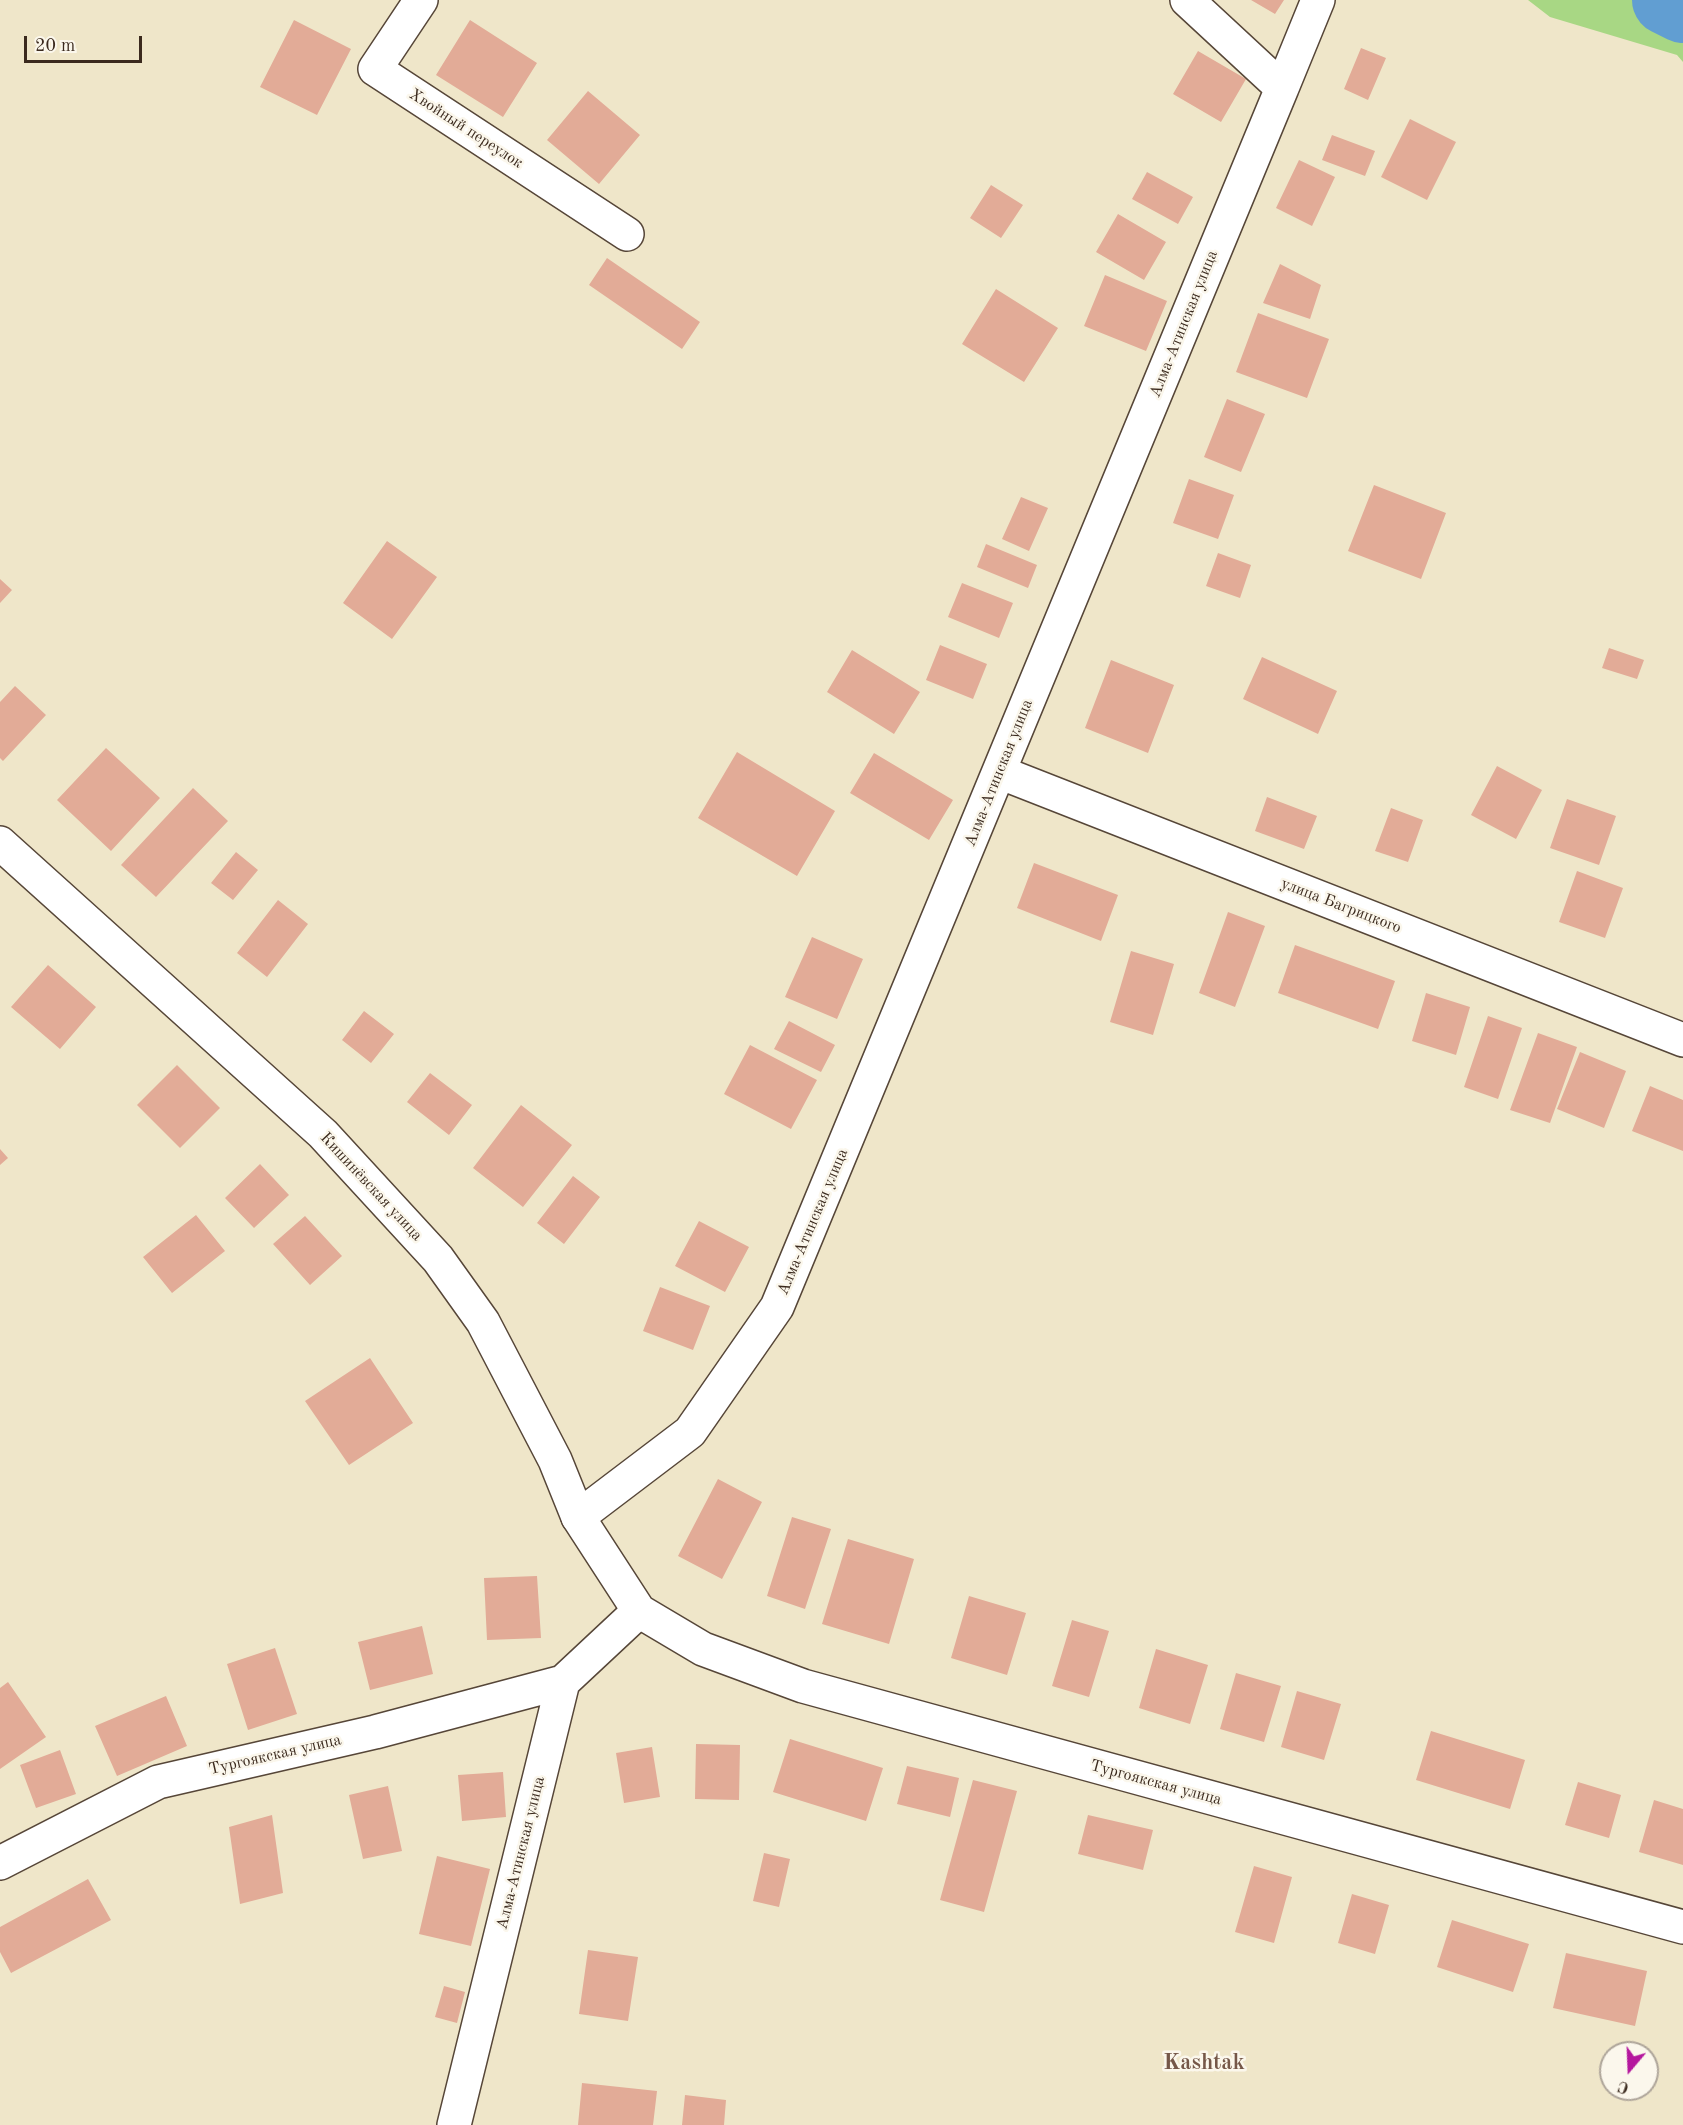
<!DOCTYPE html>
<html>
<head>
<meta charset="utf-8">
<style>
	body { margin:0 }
	#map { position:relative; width:1683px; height:2125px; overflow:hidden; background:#efe6c9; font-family:"Old Standard TT",serif }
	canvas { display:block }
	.north { position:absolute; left:1599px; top:2041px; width:60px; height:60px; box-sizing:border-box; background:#fbf7ec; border:2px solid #aea59a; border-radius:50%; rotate:199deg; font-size:16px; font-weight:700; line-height:24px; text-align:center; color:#3b2a1e }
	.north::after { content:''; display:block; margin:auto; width:21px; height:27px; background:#b5179e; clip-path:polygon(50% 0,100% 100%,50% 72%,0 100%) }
	.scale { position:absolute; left:24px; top:36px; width:118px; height:27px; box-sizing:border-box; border:3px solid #3b2a1e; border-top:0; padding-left:8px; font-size:18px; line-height:21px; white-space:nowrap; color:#3b2a1e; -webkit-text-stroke:4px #fbf7ec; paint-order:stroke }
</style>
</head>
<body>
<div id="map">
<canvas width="1683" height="2125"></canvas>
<div class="north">С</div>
<div class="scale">20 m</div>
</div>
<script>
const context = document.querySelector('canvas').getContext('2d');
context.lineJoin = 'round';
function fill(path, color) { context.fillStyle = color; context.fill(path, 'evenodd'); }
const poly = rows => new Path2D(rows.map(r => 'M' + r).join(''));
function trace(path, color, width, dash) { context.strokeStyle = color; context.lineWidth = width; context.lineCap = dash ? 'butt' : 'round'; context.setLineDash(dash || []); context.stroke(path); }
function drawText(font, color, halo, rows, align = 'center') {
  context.font = font + ' "Old Standard TT",serif'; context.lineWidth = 5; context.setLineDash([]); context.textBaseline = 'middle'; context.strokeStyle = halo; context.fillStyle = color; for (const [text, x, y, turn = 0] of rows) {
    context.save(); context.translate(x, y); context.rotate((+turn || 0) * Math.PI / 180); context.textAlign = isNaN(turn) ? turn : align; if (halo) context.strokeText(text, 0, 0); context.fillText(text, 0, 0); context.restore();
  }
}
const green = poly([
	[1528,0,1683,0,1683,62,1677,55,1550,17]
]);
const river = poly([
	[1667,0,1683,8]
]);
const building = poly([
	[1251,0,1284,0,1275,14],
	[294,20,351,49,317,115,260,87],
	[470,20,537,63,503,117,436,75],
	[1361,48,1386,58,1368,100,1344,89],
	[1198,51,1246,79,1221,122,1173,94],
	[588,91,640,135,599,184,547,140],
	[1410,119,1456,142,1427,200,1381,177],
	[1332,135,1375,151,1365,176,1322,160],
	[1299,160,1335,177,1312,226,1276,208],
	[1147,172,1193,197,1178,224,1132,199],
	[991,185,1023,205,1001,238,970,218],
	[1118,214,1166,242,1144,280,1096,252],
	[607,258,700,322,682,349,589,285],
	[1280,264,1321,285,1310,319,1263,303],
	[1105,275,1167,301,1146,351,1084,326],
	[996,289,1058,328,1024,382,962,344],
	[1258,313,1329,339,1307,398,1236,372],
	[1227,399,1265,414,1241,472,1204,457],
	[1189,479,1234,495,1218,539,1173,523],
	[1374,485,1446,513,1421,579,1348,551],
	[1021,497,1048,508,1029,551,1002,539],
	[387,541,437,577,392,639,343,603],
	[986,544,1037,565,1028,588,977,567],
	[1218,553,1251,565,1240,598,1206,586],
	[0,579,12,590,0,603],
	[962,583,1013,603,999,638,948,617],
	[940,645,987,664,973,699,926,680],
	[1609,648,1644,660,1637,679,1602,668],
	[852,650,920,692,894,734,827,692],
	[1262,657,1337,691,1318,734,1243,699],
	[1111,660,1174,685,1148,753,1085,728],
	[15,686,46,715,3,761,0,758,0,702],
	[106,748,160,798,111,851,57,800],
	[737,752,835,811,797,876,698,818],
	[874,753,953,800,929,840,850,793],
	[1497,766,1542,790,1516,839,1471,815],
	[193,788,228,821,156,897,121,865],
	[1267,797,1317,816,1304,849,1255,831],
	[1567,799,1616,816,1599,865,1550,848],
	[1391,808,1423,820,1408,862,1375,851],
	[236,852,258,870,233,900,211,883],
	[1034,863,1118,895,1101,941,1017,908],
	[1577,871,1623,888,1605,938,1559,922],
	[278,900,308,924,267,977,237,953],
	[1228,912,1265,926,1235,1007,1199,993],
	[812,937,863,959,837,1019,785,997],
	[1295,945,1395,981,1378,1029,1278,993],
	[1131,951,1174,964,1153,1035,1110,1022],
	[48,965,96,1007,60,1049,11,1007],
	[1426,993,1470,1007,1456,1055,1412,1041],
	[364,1011,394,1034,371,1063,342,1040],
	[1488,1016,1522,1028,1498,1099,1464,1087],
	[789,1021,835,1045,821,1072,774,1049],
	[1538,1033,1577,1047,1550,1123,1510,1110],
	[750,1045,817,1080,791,1129,724,1094],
	[1580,1052,1626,1071,1604,1128,1557,1109],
	[177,1065,220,1108,180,1148,137,1105],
	[430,1073,472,1105,449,1135,407,1102],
	[1650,1086,1683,1100,1683,1151,1632,1131],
	[521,1105,572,1145,523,1207,473,1168],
	[0,1149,8,1158,0,1165],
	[260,1164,289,1195,254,1228,225,1198],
	[573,1176,600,1197,564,1244,537,1223],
	[196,1215,225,1251,172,1293,143,1257],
	[305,1216,342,1256,310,1285,273,1244],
	[699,1221,749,1247,725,1292,675,1266],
	[660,1287,710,1306,693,1350,643,1331],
	[370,1358,413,1423,349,1465,305,1401],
	[718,1479,762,1502,722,1579,678,1556],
	[792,1517,831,1529,805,1609,767,1596],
	[848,1539,914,1559,889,1644,822,1624],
	[537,1576,541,1638,487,1640,484,1578],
	[969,1596,1026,1613,1007,1675,951,1658],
	[1072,1620,1109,1631,1089,1697,1052,1686],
	[422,1626,433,1674,370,1690,358,1642],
	[275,1648,297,1714,248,1730,227,1664],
	[1156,1649,1208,1665,1190,1724,1139,1708],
	[1236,1673,1281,1686,1264,1742,1220,1729],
	[8,1682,46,1737,0,1769,0,1688],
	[1297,1691,1341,1704,1324,1760,1281,1747],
	[166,1696,187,1746,117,1776,95,1726],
	[1431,1731,1525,1760,1510,1809,1416,1780],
	[790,1739,883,1768,866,1821,773,1792],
	[696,1744,740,1745,739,1800,695,1799],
	[652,1747,660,1797,624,1803,616,1753],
	[60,1750,76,1794,36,1808,20,1765],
	[907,1766,959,1778,950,1817,897,1804],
	[503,1772,506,1817,462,1821,458,1775],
	[973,1780,1017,1791,984,1912,940,1900],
	[1578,1782,1621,1795,1609,1838,1565,1825],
	[388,1786,402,1851,363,1859,349,1795],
	[1654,1800,1683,1809,1683,1865,1639,1852],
	[272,1815,283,1893,240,1904,229,1827],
	[1088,1815,1153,1830,1143,1870,1078,1854],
	[764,1853,790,1859,779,1907,753,1901],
	[437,1856,490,1869,471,1946,419,1934],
	[1254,1866,1292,1877,1274,1943,1235,1932],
	[88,1879,111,1920,11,1973,0,1952,0,1927],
	[1352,1894,1389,1905,1375,1954,1338,1943],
	[1452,1920,1529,1944,1513,1992,1437,1967],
	[588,1950,638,1957,628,2021,579,2014],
	[1566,1953,1647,1971,1635,2026,1553,2008],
	[444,1986,465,1992,457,2023,435,2017],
	[582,2083,657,2091,653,2125,578,2125],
	[685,2095,726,2100,724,2125,682,2125]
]);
const minor = poly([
	[421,0,375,69,627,234],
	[1282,88,1318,0],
	[999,772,1683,1040],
	[578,1517,690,1432,777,1307,1282,88,1187,0],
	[0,1863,158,1782,375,1732,563,1682],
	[454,2125,563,1682,639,1611]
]);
const major = poly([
	[0,843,323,1134,438,1259,483,1322,555,1460,578,1517,639,1611,703,1649,803,1686,1683,1927]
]);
const streetNames = [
	["Хвойный переулок",466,129,33],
	["Алма-Атинская улица",1184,324,-68],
	["Алма-Атинская улица",999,773,-68],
	["улица Багрицкого",1341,906,21],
	["Кишинёвская улица",371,1187,47],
	["Алма-Атинская улица",813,1222,-67],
	["Тургоякская улица",275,1755,-13],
	["Тургоякская улица",1156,1783,15],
	["Алма-Атинская улица",521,1853,-76]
];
const districtNames = [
	["Kashtak",1204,2063]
];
fill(green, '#a8d784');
trace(river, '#619ed2', 70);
fill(building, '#e2ab97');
trace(minor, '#564638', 36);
trace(major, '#564638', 36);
trace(minor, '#fff', 33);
trace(major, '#fff', 33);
drawText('16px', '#3b2a1e', '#fbf7ec', streetNames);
drawText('bold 22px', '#755748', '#fbf7ec', districtNames);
</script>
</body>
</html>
